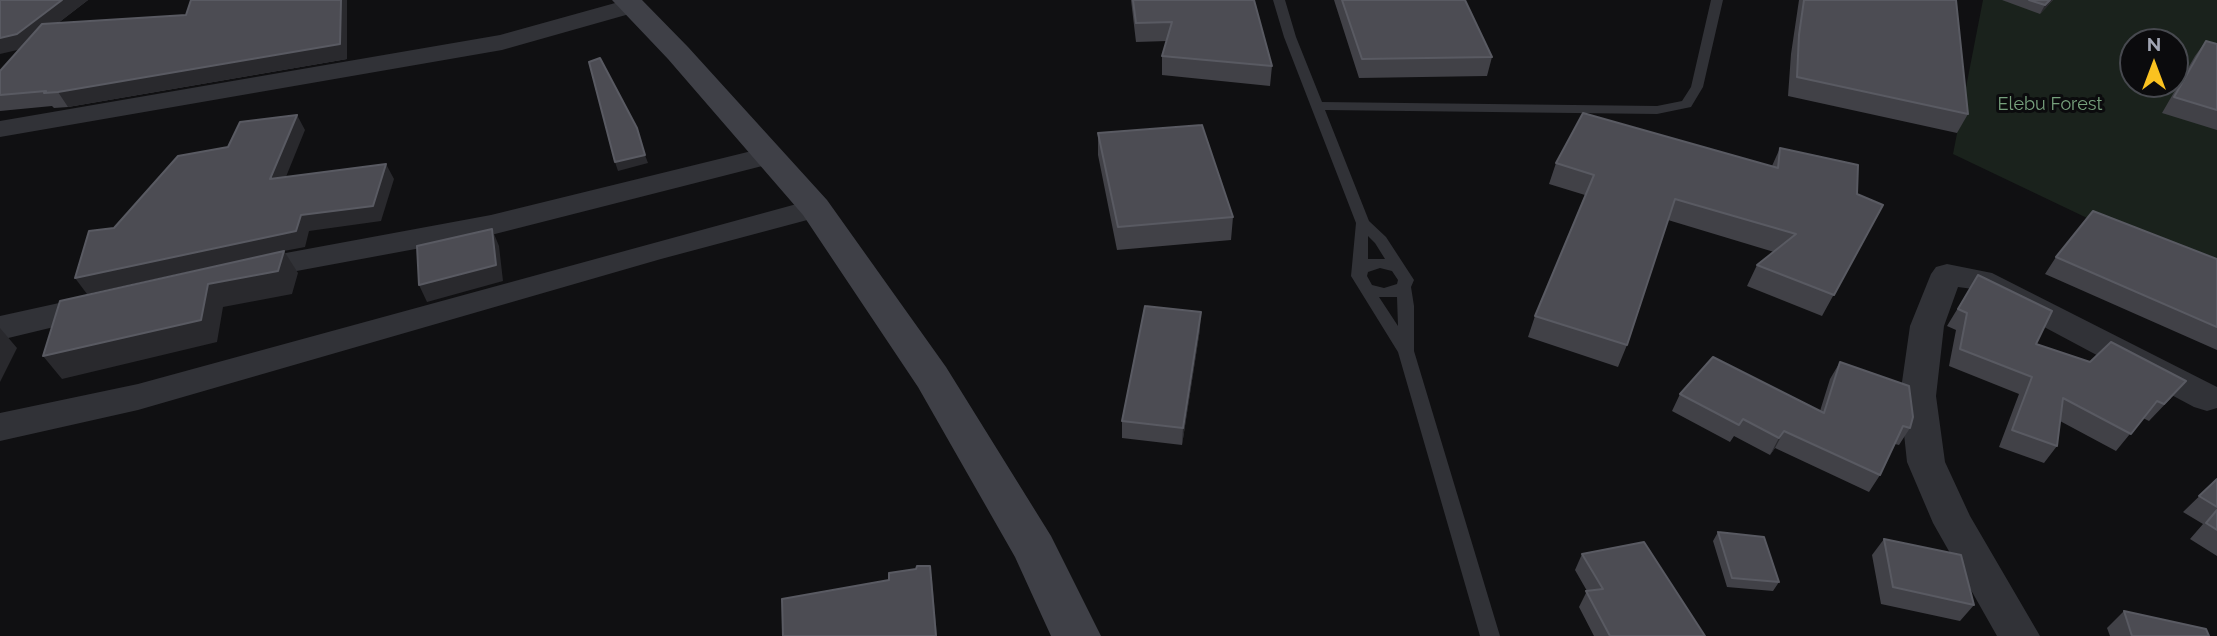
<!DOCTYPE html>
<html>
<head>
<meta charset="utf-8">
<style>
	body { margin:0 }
	#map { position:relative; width:2217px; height:636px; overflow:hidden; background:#101012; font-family:Raleway,sans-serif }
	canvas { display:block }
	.north { position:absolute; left:2119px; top:28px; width:70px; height:70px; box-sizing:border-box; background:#0b0b0d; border:2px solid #47494f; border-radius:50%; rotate:0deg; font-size:19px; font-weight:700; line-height:28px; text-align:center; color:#a1a5b3 }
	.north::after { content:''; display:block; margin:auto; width:24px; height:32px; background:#fac220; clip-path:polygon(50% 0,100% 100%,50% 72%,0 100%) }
</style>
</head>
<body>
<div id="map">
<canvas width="2217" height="636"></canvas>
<div class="north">N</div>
</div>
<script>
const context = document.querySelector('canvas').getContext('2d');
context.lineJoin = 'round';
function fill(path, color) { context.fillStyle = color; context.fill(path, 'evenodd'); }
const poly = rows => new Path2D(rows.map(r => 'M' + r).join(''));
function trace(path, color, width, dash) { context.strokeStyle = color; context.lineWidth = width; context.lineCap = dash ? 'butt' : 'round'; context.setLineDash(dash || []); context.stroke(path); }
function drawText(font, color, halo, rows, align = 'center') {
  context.font = font + ' Raleway,sans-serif'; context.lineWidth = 6; context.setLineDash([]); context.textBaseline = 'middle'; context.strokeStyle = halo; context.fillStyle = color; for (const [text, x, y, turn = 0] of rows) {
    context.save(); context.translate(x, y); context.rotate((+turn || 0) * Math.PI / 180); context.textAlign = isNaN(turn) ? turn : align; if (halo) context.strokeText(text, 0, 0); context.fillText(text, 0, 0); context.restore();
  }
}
const green = poly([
	[1983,0,2217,0,2217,280,1953,154],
	[2133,42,2175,42,2175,84,2133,84]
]);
const lane = poly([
	[1273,0,1285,0,1296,37,1322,102,1657,106,1682,101,1691,87,1711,0,1723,0,1703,87,1691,107,1657,114,1325,110,1369,221,1386,237,1414,280,1411,287,1414,306,1414,351,1500,636,1480,636,1398,352,1351,276,1356,223,1284,37,1273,0],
	[1368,236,1375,243,1385,259,1368,259,1368,236],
	[1380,268,1392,271,1398,280,1397,284,1384,288,1372,285,1367,276,1368,272,1380,268],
	[1379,297,1397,297,1398,326,1379,297]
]);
const street = poly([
	[626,0,640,1,643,6,640,11,502,50,0,137,0,121,500,35,626,0],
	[768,147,778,150,782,156,778,162,491,235,248,280,237,277,232,270,237,263,248,260,491,215,768,147],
	[815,199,826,201,830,208,826,215,661,259,138,410,0,441,0,413,138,384,815,199],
	[1947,264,1992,273,2217,387,2217,408,2207,411,2194,407,1973,289,1958,287,1944,326,1936,396,1945,462,1970,516,2040,636,1997,636,1933,523,1907,462,1900,396,1910,326,1931,274,1936,267,1947,264],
	[100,294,112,297,116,305,112,313,0,340,0,316,100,294]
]);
const secondary = poly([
	[612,0,642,0,688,47,827,200,946,367,1051,536,1101,636,1051,636,1015,557,918,387,803,215,668,59,612,0]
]);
const wall = poly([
	[0,0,88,0,58,23,186,15,191,0,347,0,347,59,68,107,54,108,52,106,0,111,0,71,19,50],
	[1131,0,1254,0,1272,66,1270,86,1162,75,1162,56,1167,41,1136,42],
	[1334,0,1465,0,1492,57,1487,76,1359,78],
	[1799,0,1956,0,1968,114,1957,133,1788,96,1791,54],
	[2002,0,2053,0,2040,14],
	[2206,41,2217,44,2217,130,2162,113,2195,56],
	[1098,133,1233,217,1231,240,1117,250,1098,155],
	[1780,148,1857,194,1883,205,1822,316,1747,286,1757,265,1774,252,1668,220,1627,345,1618,367,1528,337,1535,316,1585,195,1549,184,1556,163,1772,166],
	[2056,257,2217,259,2217,350,2045,274],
	[1978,275,2036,344,2171,398,2149,421,2143,418,2116,451,2060,421,2057,446,2044,463,1999,447,2019,394,1949,366,1956,330,1947,326],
	[1200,329,1182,445,1122,438,1122,421],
	[1840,362,1910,428,1899,445,1895,444,1880,475,1869,492,1775,448,1770,455,1734,436,1730,442,1672,411,1680,394,1820,411,1830,379],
	[2217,479,2217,556,2190,539,2203,524,2183,512],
	[1718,532,1779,582,1773,591,1727,587,1713,541],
	[1884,539,1974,605,1960,621,1881,604,1872,555],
	[1582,554,1705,636,1594,636,1579,607,1587,591,1575,570],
	[2124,611,2209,636,2110,636,2107,628]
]);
const shadedWall = poly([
	[62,0,88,0,26,48,0,54,0,38],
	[341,0,347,0,347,59,68,107,58,92],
	[2050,0,2053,0,2040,14,2045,5],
	[297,115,305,130,279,194,270,179],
	[645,155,648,163,618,171,615,162],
	[386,164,394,179,381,221,309,231,305,247,284,251,298,273,292,294,223,307,217,342,62,379,43,356,284,251,87,294,75,278,301,215],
	[492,229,499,246,503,281,427,302,419,285],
	[1201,312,1200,329,1182,445,1183,428],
	[0,328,17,348,0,382],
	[1784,431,1775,448,1770,455,1779,438],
	[930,566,932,579,937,636,936,636]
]);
const building = poly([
	[0,0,62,0,17,34,0,38,0,0],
	[191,0,341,0,340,44,58,92,44,93,46,91,0,95,0,71,42,24,186,15,191,0],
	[1133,0,1254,0,1272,66,1162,56,1172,22,1136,23,1133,0],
	[1342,0,1465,0,1492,57,1362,59,1342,0],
	[1804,0,1956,0,1968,114,1797,77,1799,35,1804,0],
	[2029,0,2050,0,2045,5,2029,0],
	[2206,41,2217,44,2217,110,2174,97,2206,41],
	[600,58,637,128,645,155,615,162,589,62,600,58],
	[1583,113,1778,168,1780,148,1858,165,1857,194,1883,205,1834,295,1757,265,1796,234,1675,199,1627,345,1535,316,1594,175,1556,163,1583,113],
	[297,115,270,179,386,164,373,206,301,215,296,231,75,278,89,231,114,228,178,156,228,147,240,122,297,115],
	[1202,125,1233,217,1118,227,1098,133,1202,125],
	[2093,211,2217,259,2217,327,2056,257,2093,211],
	[492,229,496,265,419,285,417,246,492,229],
	[284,251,278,271,208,284,201,320,43,356,60,301,284,251],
	[1978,275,2052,311,2036,344,2090,362,2111,342,2186,381,2164,404,2157,401,2131,434,2063,398,2057,446,2012,430,2032,377,1960,349,1967,313,1958,309,1978,275],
	[1145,306,1201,312,1183,428,1122,421,1145,306],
	[1713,357,1824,413,1840,362,1909,386,1913,417,1910,428,1903,426,1880,475,1784,431,1779,438,1743,419,1739,425,1680,394,1713,357],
	[2217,479,2217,507,2199,496,2217,479],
	[2217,510,2217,530,2206,523,2217,510],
	[1718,532,1764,537,1779,582,1732,578,1718,532],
	[1884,539,1961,555,1974,605,1893,587,1884,539],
	[1644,542,1705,636,1610,636,1586,591,1603,589,1582,554,1644,542],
	[917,566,930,566,936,636,783,636,782,599,889,580,889,573,916,569,917,566],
	[2124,611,2206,629,2209,636,2132,636,2124,611]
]);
const parkNames = [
	["Elebu Forest",2050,105]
];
fill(green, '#1a221c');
fill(lane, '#313237');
fill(street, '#313237');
fill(secondary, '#3f4047');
fill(wall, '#414147');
fill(shadedWall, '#29292d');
fill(building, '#4c4c53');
trace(building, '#595a62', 2);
drawText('18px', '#76a07c', '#0b0b0d', parkNames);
</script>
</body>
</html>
